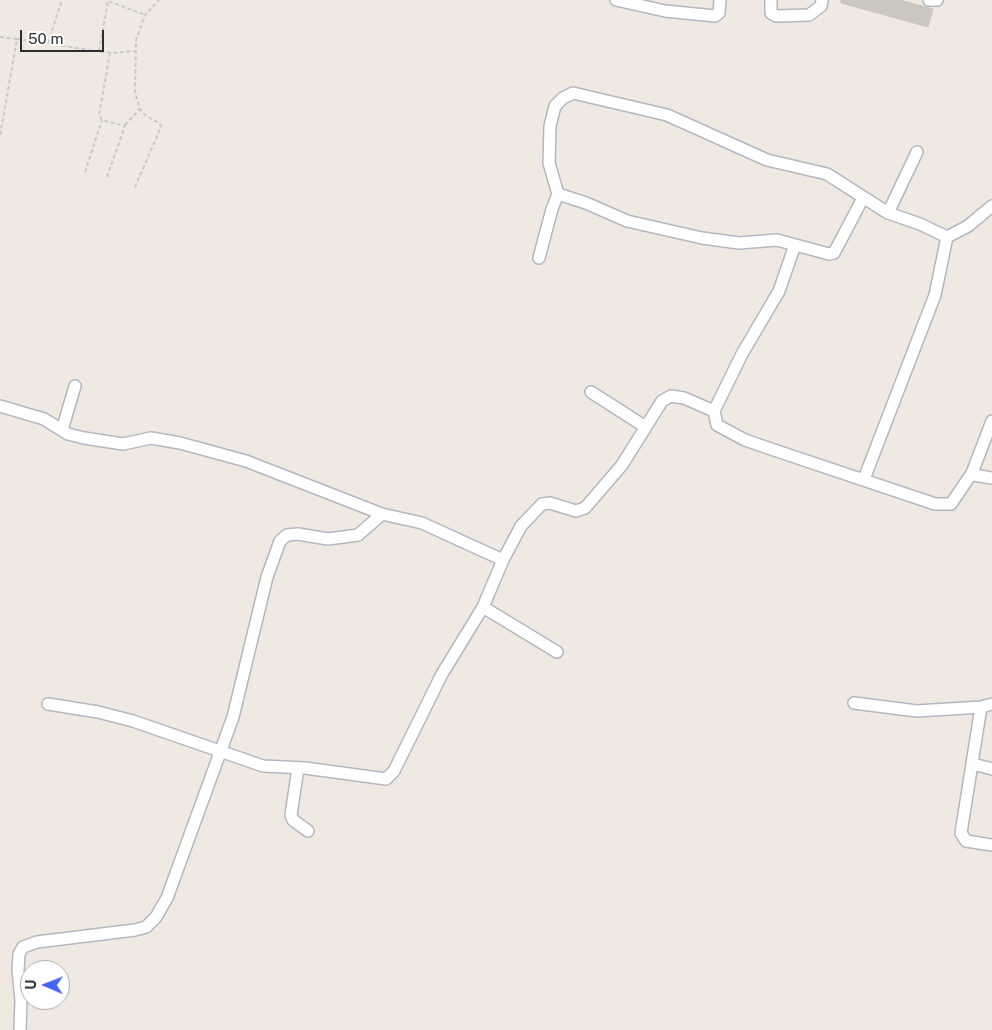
<!DOCTYPE html>
<html>
<head>
<meta charset="utf-8">
<style>
	body { margin:0 }
	#map { position:relative; width:992px; height:1030px; overflow:hidden; background:#efe9e1; font-family:"Public Sans",sans-serif }
	canvas { display:block }
	.north { position:absolute; left:20px; top:960px; width:50px; height:50px; box-sizing:border-box; background:#fff; border:1px solid #ababab; border-radius:50%; rotate:271deg; font-size:14px; font-weight:700; line-height:20px; text-align:center; color:#2e2e2e }
	.north::after { content:''; display:block; margin:auto; width:18px; height:22px; background:#4264fb; clip-path:polygon(50% 0,100% 100%,50% 72%,0 100%) }
	.scale { position:absolute; left:20px; top:30px; width:84px; height:22px; box-sizing:border-box; border:2px solid #2e2e2e; border-top:0; padding-left:6px; font-size:15px; line-height:18px; white-space:nowrap; color:#2e2e2e; -webkit-text-stroke:4px #fff; paint-order:stroke }
</style>
</head>
<body>
<div id="map">
<canvas width="992" height="1030"></canvas>
<div class="north">U</div>
<div class="scale">50 m</div>
</div>
<script>
const context = document.querySelector('canvas').getContext('2d');
context.lineJoin = 'round';
function fill(path, color) { context.fillStyle = color; context.fill(path, 'evenodd'); }
const poly = rows => new Path2D(rows.map(r => 'M' + r).join(''));
function trace(path, color, width, dash) { context.strokeStyle = color; context.lineWidth = width; context.lineCap = dash ? 'butt' : 'round'; context.setLineDash(dash || []); context.stroke(path); }
const building = poly([
	[841,0,900,0,933,9,928,27,841,3,841,0]
]);
const path = poly([
	[0,37,17,39,0,136],
	[17,39,110,53,135,51],
	[48,43,62,0],
	[99,51,108,1,145,15],
	[125,125,140,109],
	[85,172,102,120],
	[107,177,125,126,102,120,99,115,110,53],
	[135,187,161,127,160,124,144,114,140,109,135,92,136,40,145,15,159,0]
]);
const minor = poly([
	[616,0,665,11,715,16,719,13,720,0],
	[771,0,771,13,776,16,809,15,821,6,822,0],
	[929,0,937,0],
	[558,194,586,203,627,221,702,238,739,243,777,240,829,254,834,253,863,198],
	[888,213,917,152],
	[947,237,968,226,992,206],
	[795,245,779,291,742,354,714,411,717,425,745,440,774,450,935,504,951,504,972,473],
	[539,258,552,209,558,194,549,163,550,126,555,106,563,98,573,93,667,115,767,160,827,174,888,213,920,224,947,237],
	[591,392,644,426],
	[0,406,44,419,68,434,84,438,123,444,151,438,180,443,246,461,382,514,422,523,503,560],
	[992,421,972,473,974,475,992,478],
	[62,430,75,386],
	[864,479,935,295,947,237],
	[483,607,557,652],
	[854,703,917,711,981,707],
	[48,704,98,712,133,721,263,766,305,768,386,779,394,771,442,674,483,607,503,560,521,526,542,504,550,503,576,511,585,508,622,465,662,401,671,396,684,398,714,411],
	[992,704,981,707,961,833,966,841,992,845],
	[973,764,992,769],
	[298,768,291,815,293,820,308,831],
	[20,1030,21,1000,18,970,19,954,23,947,37,942,135,930,146,927,156,917,167,898,233,717,267,577,280,541,287,535,298,534,328,539,358,535,382,514]
]);
fill(building, '#cbc7bf');
trace(building, '#cbc5ba', 1);
trace(minor, '#b4b7c1', 14);
trace(path, '#c9c9c9', 2, [4, 2.5]);
trace(minor, '#fff', 11);
</script>
</body>
</html>
